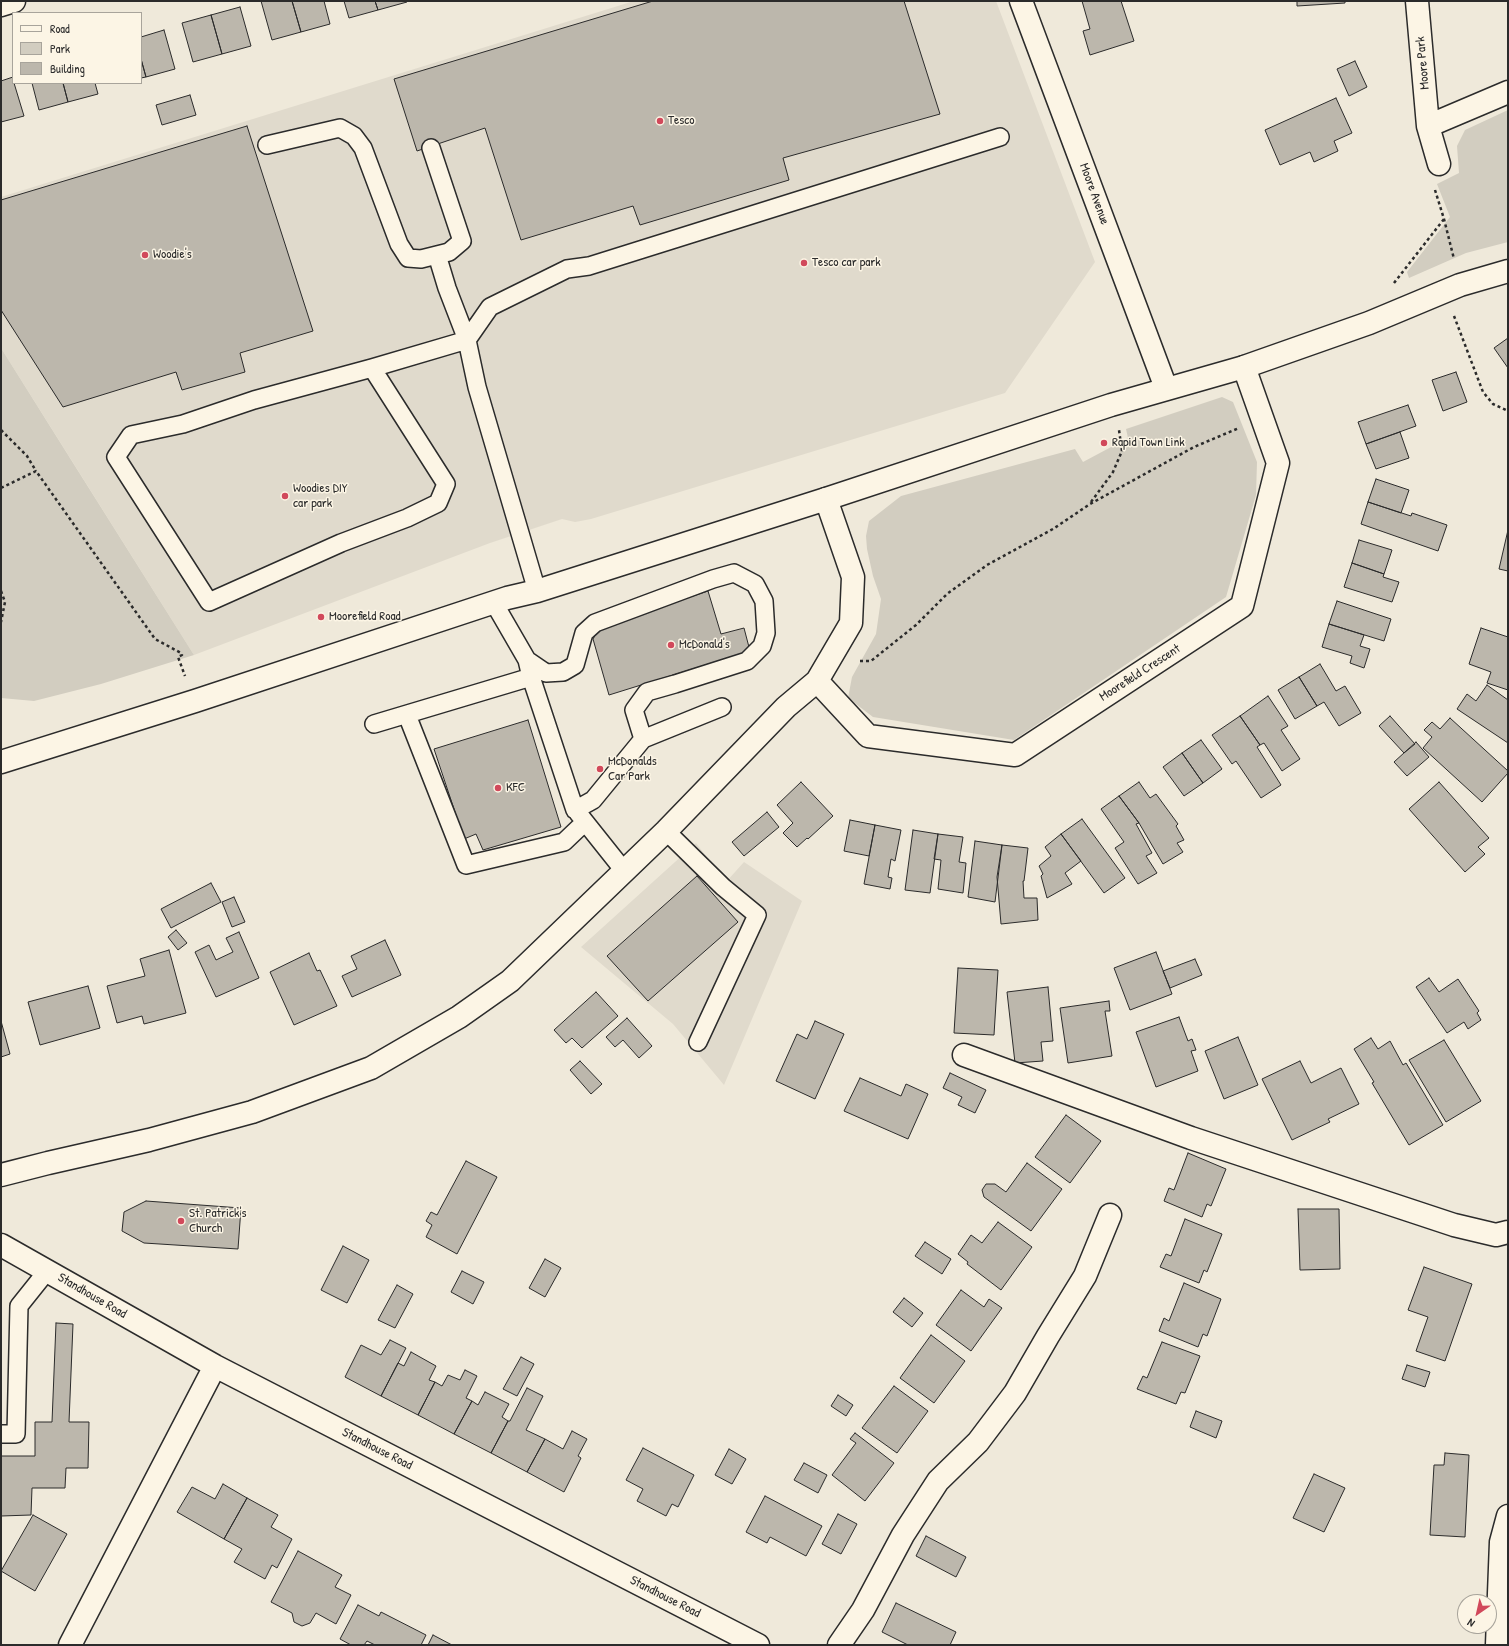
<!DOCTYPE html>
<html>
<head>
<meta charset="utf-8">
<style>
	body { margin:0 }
	#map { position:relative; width:1509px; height:1646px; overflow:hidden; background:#efe9da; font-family:"Patrick Hand",sans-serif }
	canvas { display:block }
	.frame { position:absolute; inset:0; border:2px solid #2b2b2b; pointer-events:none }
	.legend { position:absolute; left:12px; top:12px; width:130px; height:72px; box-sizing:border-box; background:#fcf5e5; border:1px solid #a8a49b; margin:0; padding:5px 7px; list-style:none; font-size:12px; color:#2b2b2b }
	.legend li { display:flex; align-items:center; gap:8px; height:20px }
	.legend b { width:20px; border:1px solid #a8a49b }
	.north { position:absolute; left:1457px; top:1594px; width:40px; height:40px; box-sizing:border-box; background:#fcf5e5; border:1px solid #a8a49b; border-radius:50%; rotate:214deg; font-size:11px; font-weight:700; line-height:16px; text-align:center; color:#2b2b2b }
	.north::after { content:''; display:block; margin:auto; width:14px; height:18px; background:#d1495b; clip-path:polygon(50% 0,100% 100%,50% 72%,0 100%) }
</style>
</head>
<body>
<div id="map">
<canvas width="1509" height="1646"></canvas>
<div class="frame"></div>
<ul class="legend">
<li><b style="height:5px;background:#fcf5e5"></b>Road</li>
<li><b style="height:11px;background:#d2cdc0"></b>Park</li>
<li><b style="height:11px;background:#bcb7ac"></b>Building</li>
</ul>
<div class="north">N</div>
</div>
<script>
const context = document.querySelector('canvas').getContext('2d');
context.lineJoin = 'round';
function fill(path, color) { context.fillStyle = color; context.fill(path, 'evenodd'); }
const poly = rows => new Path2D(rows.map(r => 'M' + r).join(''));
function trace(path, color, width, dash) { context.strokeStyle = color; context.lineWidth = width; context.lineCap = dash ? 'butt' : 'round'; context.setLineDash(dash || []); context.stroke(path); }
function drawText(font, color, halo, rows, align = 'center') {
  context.font = font + ' "Patrick Hand",sans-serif'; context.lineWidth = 3; context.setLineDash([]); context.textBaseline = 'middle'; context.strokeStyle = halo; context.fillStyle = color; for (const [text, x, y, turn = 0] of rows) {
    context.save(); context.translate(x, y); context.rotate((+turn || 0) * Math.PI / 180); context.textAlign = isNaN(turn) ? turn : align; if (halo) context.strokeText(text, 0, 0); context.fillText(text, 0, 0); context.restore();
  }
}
const built = poly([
	[634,1,996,1,1095,262,1005,393,591,519,575,522,562,519,490,543,194,655,1,348,1,197],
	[696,843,726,882,744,862,802,901,724,1085,673,1024,581,947]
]);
const green = poly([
	[1508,110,1508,242,1466,253,1409,278,1407,272,1450,217,1437,184,1459,173,1457,146,1465,130],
	[1,348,75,466,194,655,101,684,34,701,1,698],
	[1222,397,1233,402,1257,462,1256,495,1226,597,1014,740,873,717,848,698,852,677,876,634,881,599,873,576,867,549,866,536,869,521,901,496,1075,449,1083,462,1128,438,1126,429]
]);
const building = poly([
	[261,1,292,1,301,32,272,40,261,1],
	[292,1,324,1,330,24,301,32,292,1],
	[344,1,375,1,378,10,349,18,344,1],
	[375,1,407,1,407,2,378,10,375,1],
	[653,1,904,1,940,114,783,158,789,180,640,225,633,206,521,240,485,128,417,151,394,79,653,1],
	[1082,1,1121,1,1134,41,1090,55,1083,31,1090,29,1082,1],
	[1297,1,1345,1,1345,3,1297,6,1297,1],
	[240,7,251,46,222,54,211,15,240,7],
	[211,15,222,54,193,62,182,23,211,15],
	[164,30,175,69,146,77,141,59,141,37,164,30],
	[141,59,146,77,141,78,141,59],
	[1355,61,1367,87,1349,96,1337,69,1355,61],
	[13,77,13,83,14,83,24,116,1,122,1,81,13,77],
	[32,83,63,83,68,102,39,110,32,83],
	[63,83,95,83,98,94,68,102,63,83],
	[190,95,196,115,162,125,156,105,190,95],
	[1336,98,1352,133,1334,141,1338,151,1314,162,1310,152,1280,165,1265,130,1336,98],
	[247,126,313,331,240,353,245,372,182,390,176,372,63,407,1,310,1,200,247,126],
	[1508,338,1508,368,1494,348,1508,338],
	[1456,372,1467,402,1443,411,1432,380,1456,372],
	[1408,405,1416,426,1366,444,1358,422,1408,405],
	[1400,432,1409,458,1376,469,1366,444,1400,432],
	[1376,479,1409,490,1401,513,1368,502,1376,479],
	[1368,502,1411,516,1412,513,1447,525,1438,551,1361,524,1368,502],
	[1508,530,1508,571,1499,569,1508,530],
	[1359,540,1392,550,1384,574,1352,563,1359,540],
	[1352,563,1384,574,1383,577,1399,582,1392,602,1344,587,1352,563],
	[708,591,721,634,744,628,750,651,609,695,593,639,600,627,708,591],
	[1337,601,1391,619,1384,641,1329,624,1337,601],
	[1329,624,1364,635,1360,646,1370,649,1364,668,1350,663,1352,656,1322,647,1329,624],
	[1481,628,1508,637,1508,690,1487,683,1491,672,1469,664,1481,628],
	[1320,664,1336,691,1345,686,1361,713,1339,726,1324,702,1317,706,1299,677,1320,664],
	[1299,677,1317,706,1295,719,1278,690,1299,677],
	[1487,685,1508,700,1508,743,1457,709,1467,694,1476,701,1487,685],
	[1268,696,1288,726,1281,730,1300,759,1282,771,1264,743,1260,745,1240,716,1268,696],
	[1240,716,1260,745,1257,747,1281,785,1261,798,1236,761,1232,764,1212,735,1240,716],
	[1390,716,1415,744,1404,753,1379,726,1390,716],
	[1450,718,1508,771,1508,773,1482,802,1423,748,1432,737,1424,730,1432,722,1440,729,1450,718],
	[528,720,561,827,483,850,476,834,464,839,434,749,528,720],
	[1201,740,1222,769,1203,783,1182,753,1201,740],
	[1416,742,1429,757,1407,776,1394,762,1416,742],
	[1182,753,1203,783,1184,796,1163,767,1182,753],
	[801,782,833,816,808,839,807,838,797,847,783,833,793,823,777,805,801,782],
	[1139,782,1150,798,1156,794,1178,824,1176,826,1184,840,1177,843,1183,852,1163,864,1139,823,1119,796,1139,782],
	[1439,782,1489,838,1478,847,1485,854,1465,872,1409,809,1439,782],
	[1119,796,1139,823,1136,824,1152,853,1146,856,1157,873,1138,884,1115,848,1124,842,1101,809,1119,796],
	[767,812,779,827,744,856,732,842,767,812],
	[1082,819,1125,878,1104,893,1061,834,1082,819],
	[850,820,875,825,869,856,844,851,850,820],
	[875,825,901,830,895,861,891,859,888,877,892,878,890,889,864,884,875,825],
	[913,830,938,834,930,893,905,890,913,830],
	[938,834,963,837,959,862,966,863,963,893,938,889,941,860,934,859,938,834],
	[1061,834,1081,861,1065,873,1072,884,1047,898,1041,876,1043,874,1039,866,1051,856,1045,847,1061,834],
	[975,841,1002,845,995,902,968,897,975,841],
	[1002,845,1028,848,1024,881,1023,881,1024,898,1037,898,1038,920,1001,924,997,877,1002,845],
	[697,876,738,922,648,1001,607,956,697,876],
	[211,883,221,902,171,928,161,909,211,883],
	[234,897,245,922,232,927,222,902,234,897],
	[176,930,187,943,178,950,168,937,176,930],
	[239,932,259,978,216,997,195,952,209,945,216,960,233,952,226,938,239,932],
	[385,940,401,975,352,997,342,976,357,969,351,956,385,940],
	[169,950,186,1013,144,1024,142,1016,117,1023,107,986,145,976,140,959,169,950],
	[1156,952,1172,994,1130,1010,1114,968,1156,952],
	[309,953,317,971,320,970,337,1006,294,1025,270,972,309,953],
	[1195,959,1202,975,1170,988,1163,971,1195,959],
	[958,968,998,970,994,1035,954,1033,958,968],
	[1429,978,1439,992,1458,979,1479,1011,1477,1013,1481,1020,1468,1029,1464,1022,1447,1033,1416,987,1429,978],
	[88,986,100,1028,40,1045,28,1002,88,986],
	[1048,987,1053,1041,1041,1042,1043,1061,1015,1063,1007,992,1048,987],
	[596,992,618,1016,582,1048,572,1038,566,1043,554,1030,596,992],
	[1109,1001,1110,1011,1105,1011,1112,1056,1068,1063,1060,1008,1109,1001],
	[1179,1017,1188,1041,1192,1039,1196,1050,1191,1051,1198,1071,1156,1087,1136,1032,1179,1017],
	[627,1018,652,1046,639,1058,623,1040,615,1047,606,1037,627,1018],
	[1,1021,10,1054,1,1057,1,1021],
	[815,1021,844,1034,815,1099,776,1081,797,1034,807,1039,815,1021],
	[1238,1037,1258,1085,1224,1099,1205,1051,1238,1037],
	[1371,1038,1378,1049,1390,1041,1403,1065,1406,1063,1443,1125,1409,1145,1372,1083,1374,1082,1354,1049,1371,1038],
	[1444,1040,1481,1101,1446,1122,1409,1060,1444,1040],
	[580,1061,602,1084,591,1094,570,1070,580,1061],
	[1300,1061,1311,1083,1341,1068,1359,1104,1328,1119,1330,1122,1292,1140,1262,1079,1300,1061],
	[950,1073,986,1090,975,1113,958,1105,962,1097,943,1088,950,1073],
	[860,1078,901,1096,906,1084,928,1094,908,1139,844,1111,860,1078],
	[1066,1115,1101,1141,1070,1183,1035,1157,1066,1115],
	[1188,1153,1226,1169,1211,1206,1207,1204,1202,1217,1164,1201,1169,1188,1174,1190,1188,1153],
	[466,1161,497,1177,457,1254,426,1237,432,1225,426,1221,431,1212,437,1215,466,1161],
	[1027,1163,1062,1189,1031,1231,984,1197,982,1190,986,1184,995,1184,1006,1192,1027,1163],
	[146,1201,241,1208,238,1249,144,1243,122,1231,124,1212,146,1201],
	[1298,1209,1339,1209,1340,1269,1300,1270,1298,1209],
	[1185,1219,1222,1234,1207,1272,1204,1270,1199,1283,1160,1267,1166,1254,1171,1256,1185,1219],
	[998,1222,1032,1247,1001,1290,967,1264,968,1262,958,1254,971,1235,982,1243,998,1222],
	[925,1242,951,1259,942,1274,915,1256,925,1242],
	[343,1246,369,1260,347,1303,321,1290,343,1246],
	[545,1259,561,1268,545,1297,529,1288,545,1259],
	[1424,1267,1472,1284,1445,1361,1416,1351,1428,1317,1408,1310,1424,1267],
	[462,1271,484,1282,473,1304,451,1292,462,1271],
	[1184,1283,1221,1299,1207,1336,1203,1334,1198,1347,1159,1331,1164,1318,1169,1321,1184,1283],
	[397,1285,413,1294,395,1328,378,1320,397,1285],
	[961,1290,984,1307,989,1299,1002,1308,971,1351,936,1325,961,1290],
	[904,1298,923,1313,912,1327,893,1312,904,1298],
	[56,1323,73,1324,69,1422,89,1422,88,1468,66,1468,65,1488,32,1488,31,1515,1,1516,1,1456,35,1456,35,1422,52,1422,56,1323],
	[931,1335,965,1361,934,1403,900,1378,931,1335],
	[390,1340,406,1348,381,1396,345,1377,361,1345,381,1355,390,1340],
	[1162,1342,1200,1356,1185,1393,1181,1392,1176,1404,1137,1389,1143,1376,1147,1378,1162,1342],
	[411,1352,436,1366,429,1380,435,1382,418,1415,381,1396,398,1363,404,1366,411,1352],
	[521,1357,534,1364,517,1396,503,1389,521,1357],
	[1407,1365,1430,1372,1425,1387,1402,1379,1407,1365],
	[465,1370,477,1376,466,1398,472,1401,454,1434,418,1415,435,1382,442,1386,448,1375,460,1380,465,1370],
	[894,1386,928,1411,897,1453,862,1428,894,1386],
	[527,1388,543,1396,526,1430,545,1439,527,1472,491,1453,508,1421,510,1421,527,1388],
	[485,1392,509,1404,502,1417,508,1421,491,1453,454,1434,472,1401,478,1405,485,1392],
	[838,1395,853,1405,846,1416,831,1406,838,1395],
	[1196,1411,1222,1421,1216,1438,1190,1427,1196,1411],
	[572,1431,587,1439,578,1456,581,1458,564,1492,527,1472,545,1439,563,1449,572,1431],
	[855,1433,894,1463,865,1501,832,1475,856,1443,850,1439,855,1433],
	[643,1448,694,1475,678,1507,672,1504,666,1516,637,1501,643,1489,626,1480,643,1448],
	[729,1449,746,1459,732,1484,715,1475,729,1449],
	[1445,1453,1469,1455,1465,1537,1430,1535,1434,1465,1444,1465,1445,1453],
	[804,1463,827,1475,818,1493,794,1480,804,1463],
	[1314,1474,1345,1488,1324,1532,1293,1518,1314,1474],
	[223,1484,247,1498,224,1539,177,1512,192,1487,215,1499,223,1484],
	[765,1496,822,1526,806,1556,770,1537,767,1543,746,1532,765,1496],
	[247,1498,278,1515,271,1527,292,1539,277,1568,272,1565,265,1579,234,1562,242,1549,224,1539,247,1498],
	[838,1514,857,1524,841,1554,822,1544,838,1514],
	[33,1515,67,1534,35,1591,1,1571,33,1515],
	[926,1536,966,1557,956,1577,916,1556,926,1536],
	[298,1551,342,1575,335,1587,351,1595,336,1624,316,1613,310,1623,302,1626,294,1622,292,1613,271,1602,298,1551],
	[896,1603,956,1632,950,1645,908,1645,882,1632,896,1603],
	[358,1605,379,1616,381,1612,426,1635,421,1645,375,1645,367,1641,364,1645,351,1645,340,1639,358,1605],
	[433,1635,452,1645,428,1645,433,1635]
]);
const path = poly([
	[1435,190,1444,219,1454,259],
	[1394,283,1444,219],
	[1454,316,1483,392,1493,404,1508,411],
	[1,430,27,456,36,471],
	[1,488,36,471,155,639,181,653,182,655,178,657,185,676],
	[1091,502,1113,472,1122,451,1119,430],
	[1,591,5,602,1,622],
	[860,661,871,661,916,625,947,594,987,565,1053,529,1090,504,1194,447,1239,428]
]);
const service = poly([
	[267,145,340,128,354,136,363,148,399,244,408,258,421,259,437,255],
	[431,148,462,241,449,252,437,255,447,288,467,340,477,387,537,591],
	[372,368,446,484,438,503,407,518,341,543,209,602,116,457,131,435,183,424,254,400,372,368,467,340,490,307,567,269,589,266,1000,137],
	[494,603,527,660,531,677,575,810,593,800,643,739,722,707],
	[527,660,546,673,563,672,575,665,584,633,595,623,713,579,734,573,755,584,764,601,766,633,762,646,747,661,675,684,647,692,634,710,643,739],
	[407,715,466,865,564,842,585,822],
	[374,724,531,677],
	[578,813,625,872],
	[666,831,723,887,757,915,698,1042],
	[1,1434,16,1434,19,1306,47,1271]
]);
const minor = poly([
	[1021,1,1166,388],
	[1417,1,1428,126,1439,164],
	[1,5,14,1],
	[1428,126,1508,92],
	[817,681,868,736,1015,755,1242,606,1278,463,1244,367],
	[964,1055,1191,1138,1454,1225,1496,1235,1508,1232],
	[1,1175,48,1163,149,1140,252,1112,371,1068,459,1017,510,981,666,831,786,707,817,681,851,623,853,577,826,499],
	[1,1245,215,1366,758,1645],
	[70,1645,215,1366],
	[839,1645,863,1610,903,1535,938,1481,978,1442,1015,1393,1048,1336,1085,1276,1110,1215]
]);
const tertiary = poly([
	[1497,1645,1501,1542,1508,1516]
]);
const secondary = poly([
	[1,762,195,701,507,598,537,591,826,499,1111,405,1244,367,1369,323,1460,285,1508,271]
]);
const markers = [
	[660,121,4,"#d1495b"],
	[145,255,4,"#d1495b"],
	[804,263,4,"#d1495b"],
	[1104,443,4,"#d1495b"],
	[285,496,4,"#d1495b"],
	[321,617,4,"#d1495b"],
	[671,645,4,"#d1495b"],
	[600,769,4,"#d1495b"],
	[498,788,4,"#d1495b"],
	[181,1221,4,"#d1495b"]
];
const streetNames = [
	["Moore Park",1423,63,-95],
	["Moore Avenue",1094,194,70],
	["Moorefield Crescent",1140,673,-33],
	["Standhouse Road",92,1296,30],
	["Standhouse Road",377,1449,27],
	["Standhouse Road",665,1597,27]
];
const poiNames = [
	["Tesco",668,121],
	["Woodie's",153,255],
	["Tesco car park",812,263],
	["Rapid Town Link",1112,443],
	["Woodies DIY",293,489],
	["car park",293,504],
	["Moorefield Road",329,617],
	["McDonald's",679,645],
	["McDonalds",608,762],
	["Car Park",608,777],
	["KFC",506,788],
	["St. Patrick's",189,1214],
	["Church",189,1229]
];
fill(built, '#e0dacc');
fill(green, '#d2cdc0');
fill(building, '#bcb7ac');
trace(building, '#2b2b2b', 1);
trace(service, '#2b2b2b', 20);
trace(minor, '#2b2b2b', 25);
trace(tertiary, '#2b2b2b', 25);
trace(secondary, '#2b2b2b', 25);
trace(path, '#2b2b2b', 2.5, [3, 3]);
trace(service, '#fcf5e5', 17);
trace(minor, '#fcf5e5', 22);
trace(tertiary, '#fcf5e5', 22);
trace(secondary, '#fcf5e5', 22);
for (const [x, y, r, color] of markers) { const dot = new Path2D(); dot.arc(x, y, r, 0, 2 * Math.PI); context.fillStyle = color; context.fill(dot); trace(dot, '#fcf5e5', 1.5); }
drawText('13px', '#2b2b2b', '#fcf5e5', streetNames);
drawText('13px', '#2b2b2b', '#fcf5e5', poiNames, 'left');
</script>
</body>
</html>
